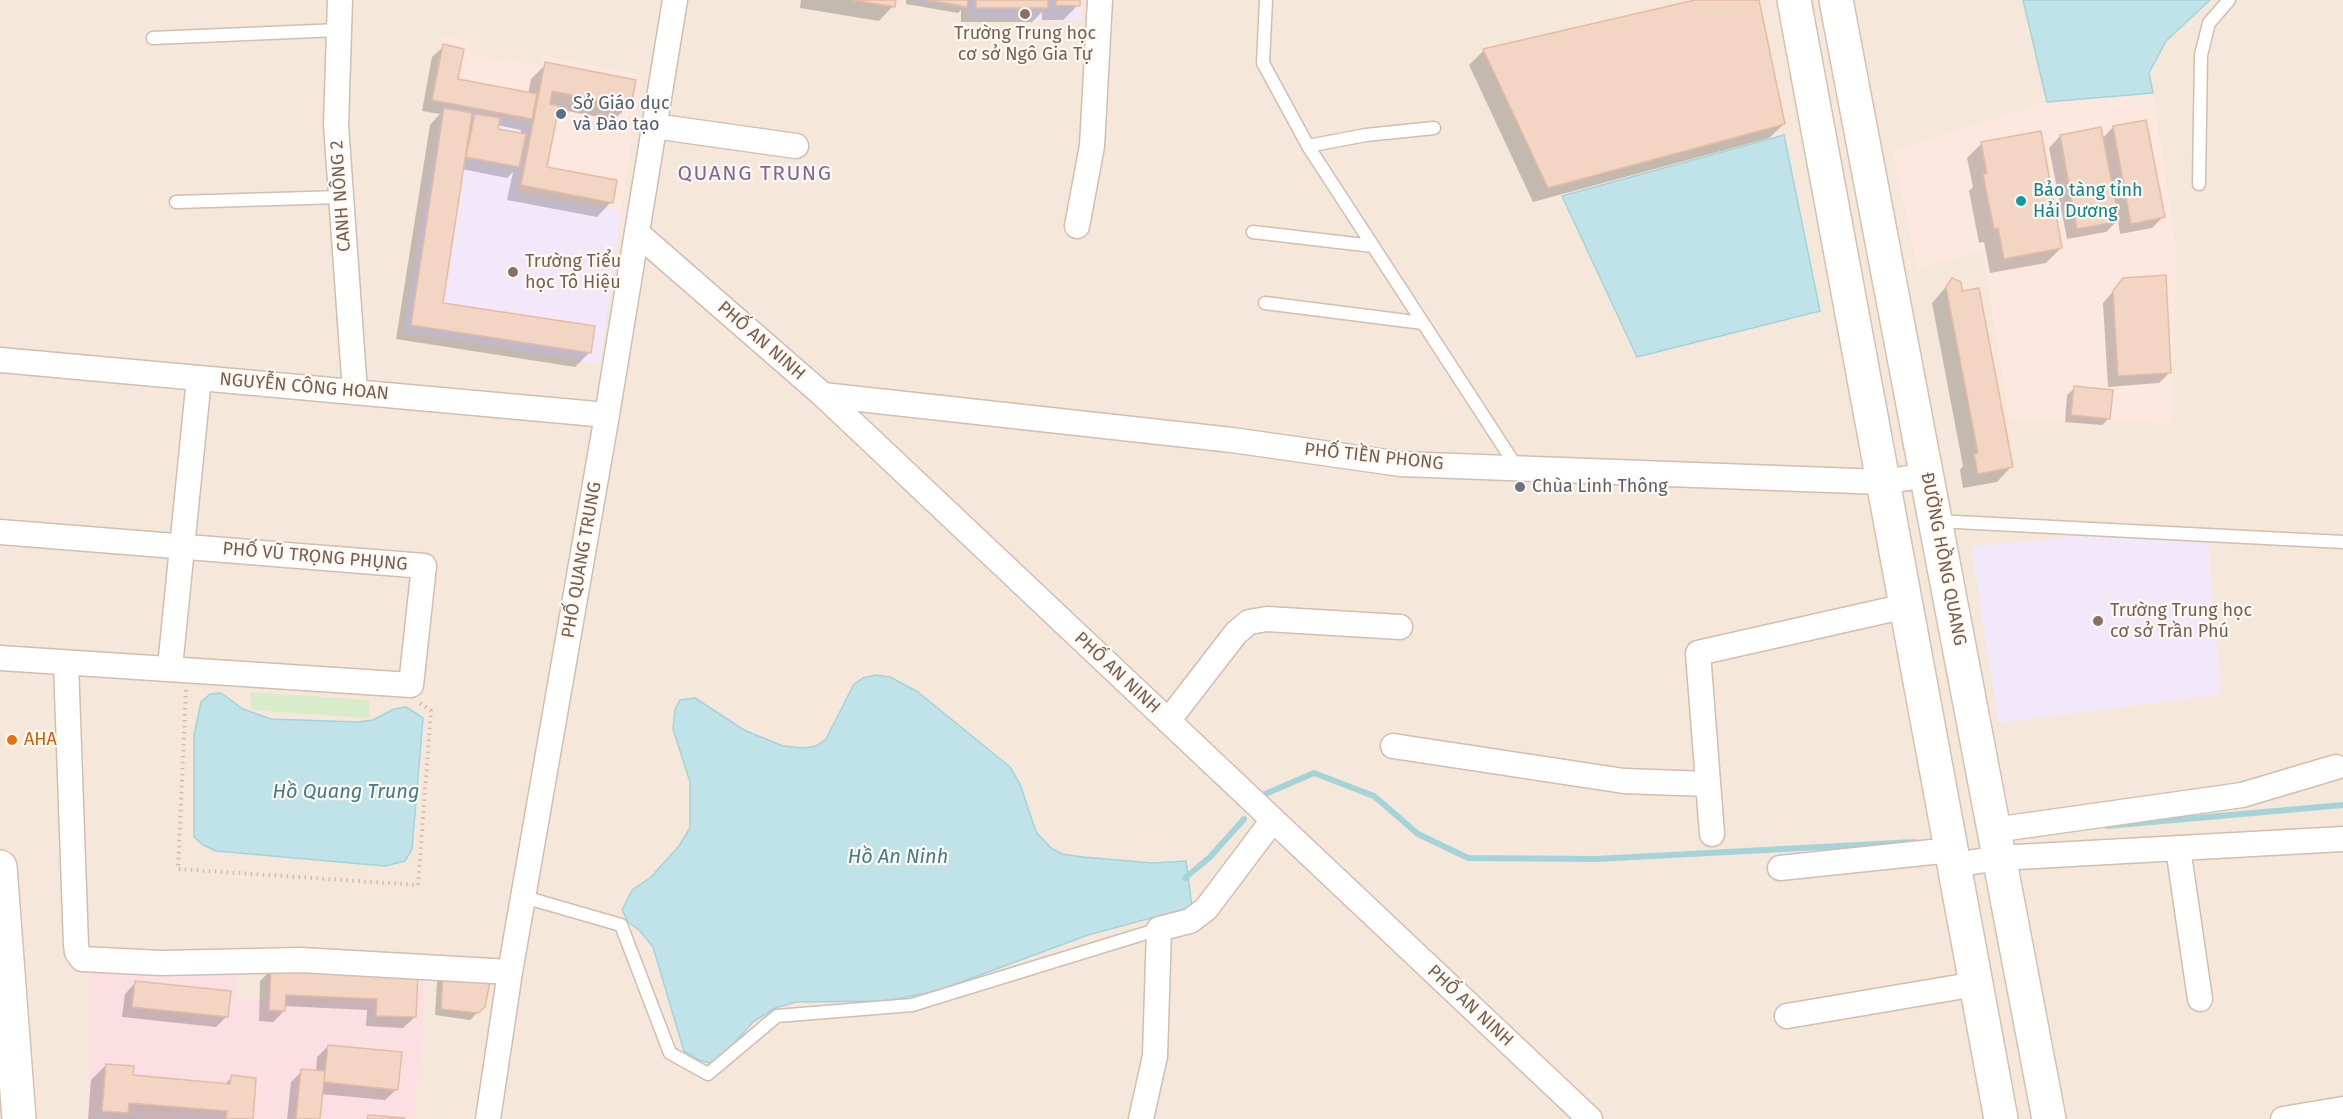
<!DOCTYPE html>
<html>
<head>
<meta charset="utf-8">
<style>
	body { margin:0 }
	canvas { display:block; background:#fdf6ec }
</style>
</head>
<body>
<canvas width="2343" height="1119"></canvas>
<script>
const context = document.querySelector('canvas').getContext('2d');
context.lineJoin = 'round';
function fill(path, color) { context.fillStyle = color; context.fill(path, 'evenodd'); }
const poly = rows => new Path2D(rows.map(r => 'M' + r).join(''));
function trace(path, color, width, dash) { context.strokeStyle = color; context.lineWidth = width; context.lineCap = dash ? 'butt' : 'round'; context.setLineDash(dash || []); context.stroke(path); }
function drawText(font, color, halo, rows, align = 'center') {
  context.font = font + ' "Fira Sans",sans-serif'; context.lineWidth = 4.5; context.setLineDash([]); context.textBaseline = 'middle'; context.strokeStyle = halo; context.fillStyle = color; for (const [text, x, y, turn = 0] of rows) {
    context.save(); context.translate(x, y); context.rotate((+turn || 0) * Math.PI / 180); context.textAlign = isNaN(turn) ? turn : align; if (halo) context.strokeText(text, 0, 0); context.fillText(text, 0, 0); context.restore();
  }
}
const residential = poly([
	[0,0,2343,0,2343,1119,0,1119]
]);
const commercial = poly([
	[443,35,468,42,469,55,540,65,543,56,642,75,621,211,517,192,530,123,430,102],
	[2153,93,2177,257,2171,423,2009,419,1983,250,1917,269,1893,152,2047,102]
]);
const education = poly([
	[910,0,1081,0,1081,21,969,19,969,10],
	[442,104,530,123,517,192,621,211,600,364,403,332],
	[2077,536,2208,543,2221,694,1999,723,1971,547]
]);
const medical = poly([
	[90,965,235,968,236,999,260,1000,266,1003,267,966,427,970,414,1119,89,1119]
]);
const green = poly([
	[251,692,369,700,369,718,251,710]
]);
const water = poly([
	[2023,0,2210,0,2166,41,2149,73,2153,93,2047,102,2023,0],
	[1784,135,1820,311,1637,357,1562,196,1784,135],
	[875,675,890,677,918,692,1010,767,1020,784,1036,832,1051,848,1062,854,1083,857,1153,863,1186,861,1192,907,1088,935,937,991,885,1001,796,1002,775,1008,753,1022,721,1058,710,1063,699,1060,684,1051,653,947,639,930,628,922,622,910,632,890,651,877,679,846,690,828,690,782,673,729,675,709,680,700,695,698,744,730,783,746,804,748,816,746,826,739,854,684,863,678,875,675],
	[221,693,243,709,271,719,357,722,373,720,394,709,406,707,423,718,412,849,405,861,385,866,216,851,203,845,194,837,194,736,201,702,210,694,221,693]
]);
const shadow = poly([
	[801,0,895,0,893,6,879,21,800,8],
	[906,0,1078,0,1078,5,1063,20,1042,20,1042,12,1032,22,961,22,961,10,958,13,906,4],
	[1701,0,1757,0,1784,124,1769,138,1533,202,1469,65,1484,50],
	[444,46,456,80,528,94,531,79,546,64,629,105,614,120,557,109,546,168,611,202,597,217,507,200,513,172,507,178,462,169,441,305,590,352,575,367,396,339,430,125,440,114,422,111,432,57],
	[497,125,521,130,520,134,496,130],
	[2145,121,2163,217,2152,228,2120,234,2118,220,2106,232,2067,239,2049,148,2060,136,2102,139,2113,127],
	[1982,143,2061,248,2046,263,1990,273,1984,242,1979,243,1969,191,1973,187,1967,158],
	[2124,279,2170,372,2159,383,2108,387,2103,303],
	[1952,280,2011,467,1997,482,1963,488,1960,470,1963,466,1932,303],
	[2075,388,2109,418,2102,425,2065,422,2067,395],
	[271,970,416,976,415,1017,403,1028,366,1026,367,1010,284,1006,284,1011,273,1022,259,1021,260,981],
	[444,975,484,1006,470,1020,435,1015,437,982],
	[136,982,227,1016,216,1027,122,1017,125,994],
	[328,1046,397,1089,385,1100,321,1094,318,1119,287,1119,291,1082,302,1071,316,1072,317,1057],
	[106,1065,131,1076,224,1085,232,1077,251,1119,88,1119,91,1080]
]);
const stream = poly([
	[1265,794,1314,773,1374,796,1418,834,1468,858,1596,859,1915,842],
	[2107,826,2343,805],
	[1185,878,1210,857,1244,819]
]);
const building = poly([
	[853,0,896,0,895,7,853,0],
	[928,0,968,0,967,7,928,0],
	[976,0,1048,0,1048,8,976,8,976,0],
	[1056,0,1080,0,1080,6,1056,5,1056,0],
	[1695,0,1759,0,1785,124,1548,188,1483,49,1695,0],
	[443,44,464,49,458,79,537,94,532,119,432,100,443,44],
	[545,62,636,80,631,106,552,91,550,104,559,106,547,167,617,180,613,203,521,185,545,62],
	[444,108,472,113,443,303,595,326,591,353,411,325,444,108],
	[475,114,500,118,498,129,526,134,519,167,466,157,475,114],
	[2146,120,2165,217,2131,224,2113,126,2146,120],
	[2101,127,2119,221,2077,229,2060,135,2101,127],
	[2041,131,2062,248,2004,259,1998,228,1994,229,1983,174,1987,174,1981,142,2041,131],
	[2166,275,2171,373,2118,376,2113,291,2123,278,2166,275],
	[1952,278,1961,282,1962,291,1979,288,2013,467,1978,474,1974,454,1978,453,1946,287,1952,278],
	[2074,386,2113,390,2110,419,2071,415,2074,386],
	[271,969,418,975,416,1017,376,1016,377,999,286,995,285,1011,269,1010,271,969],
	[443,974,490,981,485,1007,478,1013,441,1009,443,974],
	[135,981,231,991,228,1017,132,1007,135,981],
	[328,1045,402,1052,398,1090,324,1082,328,1045],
	[106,1064,134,1066,133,1075,230,1084,231,1075,256,1078,253,1119,226,1119,227,1111,129,1103,128,1113,102,1111,106,1064],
	[301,1069,325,1071,320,1119,296,1119,301,1069],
	[368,1115,405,1118,405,1119,367,1119,368,1115]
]);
const path = poly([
	[186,690,178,869,418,885,431,711,420,703]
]);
const lane = poly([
	[1266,0,1263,63,1308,146,1516,466],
	[153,38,339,30],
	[1308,146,1366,135,1434,128],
	[2199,184,2201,55,2209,23,2229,0],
	[176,202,341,197],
	[1253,232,1373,246],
	[1265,303,1423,323],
	[1937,521,2343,542],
	[524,897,621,925,670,1053,708,1074,777,1016,912,1005,1159,929]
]);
const street = poly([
	[340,0,336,125,355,392],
	[654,126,796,146],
	[1077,226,1092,146,1100,0],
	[637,233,823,395,1590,1119],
	[0,360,607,415],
	[823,395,1232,440,1401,464,1883,482,1927,475],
	[0,532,424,566,411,685,0,658],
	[66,663,76,945,77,952,82,959,161,963,301,960,510,972],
	[170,667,199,378],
	[1168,721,1236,633,1249,622,1267,619,1400,627],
	[1393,746,1624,781,1708,784],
	[1994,830,2242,795,2336,767],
	[1712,834,1698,653,1906,606],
	[2178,848,2200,999],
	[1954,865,1999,858,2343,839],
	[1780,868,1951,850],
	[1787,1016,1976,984],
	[488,1119,510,972,607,415,675,0],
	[1141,1119,1155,1056,1159,929,1190,921,1206,909,1273,820],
	[2283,1119,2343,1109]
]);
const secondary = poly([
	[1794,0,2001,1119],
	[1836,0,2049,1119],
	[0,867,19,1119]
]);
const markers = [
	[1025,14,6,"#8d6e63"],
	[561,114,6,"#5c6f8a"],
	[2021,201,6,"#0f9aa8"],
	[513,272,6,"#8d6e63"],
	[1520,487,6,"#6b7280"],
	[2098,621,6,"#8d6e63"],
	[12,740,6,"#e8710a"]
];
const educationNames = [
	["Trường Trung học",1025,34,"center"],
	["cơ sở Ngô Gia Tự",1025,55,"center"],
	["Trường Tiểu",525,262],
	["học Tô Hiệu",525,283],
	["Trường Trung học",2110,611],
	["cơ sở Trần Phú",2110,632]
];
const serviceNames = [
	["Sở Giáo dục",573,104],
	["và Đào tạo",573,125]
];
const cultureNames = [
	["Bảo tàng tỉnh",2033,191],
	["Hải Dương",2033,212]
];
const streetNames = [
	["CANH NÔNG 2",341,196,-94],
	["PHỐ AN NINH",761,341,41],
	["NGUYỄN CÔNG HOAN",304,387,5],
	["PHỐ TIỀN PHONG",1374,457,6],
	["PHỐ VŨ TRỌNG PHỤNG",315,557,5],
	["ĐƯỜNG HỒNG QUANG",1943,559,79],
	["PHỐ QUANG TRUNG",582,560,-80],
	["PHỐ AN NINH",1117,673,43],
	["PHỐ AN NINH",1470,1006,43]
];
const worshipNames = [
	["Chùa Linh Thông",1532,487]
];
const foodNames = [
	["AHA",24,740]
];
const waterNames = [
	["Hồ Quang Trung",346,792],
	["Hồ An Ninh",898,857]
];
const quarterNames = [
	["QUANG TRUNG",755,174]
];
fill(residential, '#f5e8da');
fill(commercial, '#fde8e0');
fill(education, '#f3e8fa');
fill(medical, '#fbdfe3');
fill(green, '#d8ecc9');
fill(water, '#bfe3e8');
trace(water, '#a5d3da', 1.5);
fill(shadow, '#0003');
trace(stream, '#a5d3da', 6);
fill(building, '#f3d5c3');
trace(building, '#e6bba3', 1.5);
trace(lane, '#d1beb0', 15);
trace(street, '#d1beb0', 27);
trace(secondary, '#d6c0b0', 36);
trace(path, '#d9b8a5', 4, [1.5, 4.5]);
trace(lane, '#fff', 12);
trace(street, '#fff', 24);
trace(secondary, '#fff', 33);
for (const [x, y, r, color] of markers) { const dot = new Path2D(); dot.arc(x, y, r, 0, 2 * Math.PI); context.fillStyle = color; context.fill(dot); trace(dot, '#fffaf3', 2); }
drawText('18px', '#785e54', '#fffaf3', educationNames, 'left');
drawText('18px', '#4e5e75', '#fffaf3', serviceNames, 'left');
drawText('18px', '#0d838f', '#fffaf3', cultureNames, 'left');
drawText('18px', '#7a5c4d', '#fffaf3', streetNames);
drawText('18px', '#5b616d', '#fffaf3', worshipNames, 'left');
drawText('18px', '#c56008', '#fffaf3', foodNames, 'left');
drawText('italic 20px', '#437c86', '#fffaf3', waterNames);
context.letterSpacing = '1.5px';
drawText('21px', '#846695', '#fffaf3', quarterNames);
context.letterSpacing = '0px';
</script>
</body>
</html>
